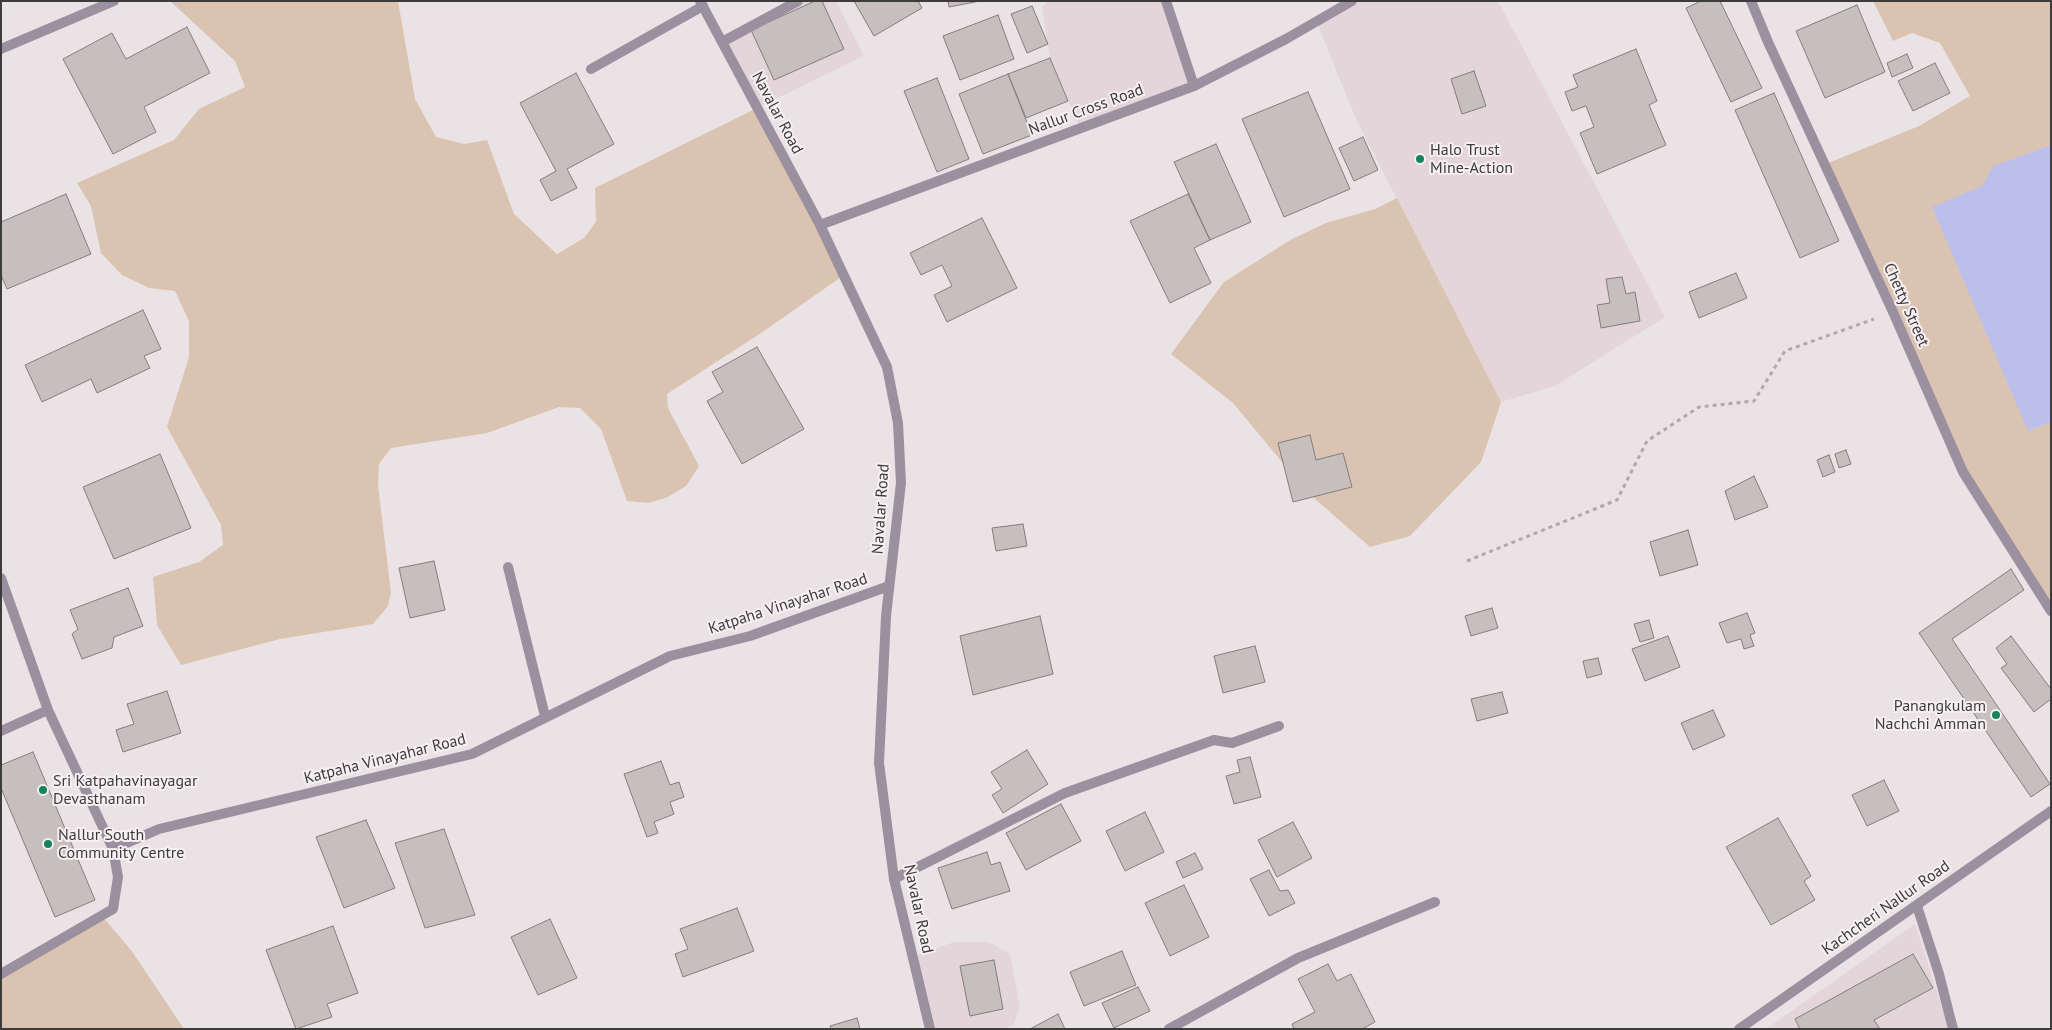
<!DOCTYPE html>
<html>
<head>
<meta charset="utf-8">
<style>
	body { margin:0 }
	#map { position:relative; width:2052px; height:1030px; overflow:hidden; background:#eae3e5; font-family:"PT Sans",sans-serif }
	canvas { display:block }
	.frame { position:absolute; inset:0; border:2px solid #3e3b3c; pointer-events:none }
</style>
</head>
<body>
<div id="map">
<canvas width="2052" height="1030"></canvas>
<div class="frame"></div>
</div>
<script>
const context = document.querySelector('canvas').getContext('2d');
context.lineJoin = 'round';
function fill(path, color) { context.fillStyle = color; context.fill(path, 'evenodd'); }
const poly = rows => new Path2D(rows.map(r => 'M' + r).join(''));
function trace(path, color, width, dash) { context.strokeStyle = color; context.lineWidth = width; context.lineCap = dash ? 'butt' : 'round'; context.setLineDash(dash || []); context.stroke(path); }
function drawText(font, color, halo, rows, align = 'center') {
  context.font = font + ' "PT Sans",sans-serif'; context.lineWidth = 4; context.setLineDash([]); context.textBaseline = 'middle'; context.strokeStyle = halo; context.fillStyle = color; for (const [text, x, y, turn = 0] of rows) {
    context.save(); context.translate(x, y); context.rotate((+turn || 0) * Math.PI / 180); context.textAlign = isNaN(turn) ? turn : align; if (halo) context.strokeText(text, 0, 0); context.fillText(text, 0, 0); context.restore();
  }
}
const built = poly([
	[798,1,836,1,864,56,757,108,722,42],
	[1048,1,1166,1,1194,86,1080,128,1050,59,1042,7],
	[1352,1,1498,1,1665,317,1555,386,1501,402,1356,119,1316,21],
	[1915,924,1949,1029,1766,1029],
	[954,942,989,942,1010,954,1020,1007,1013,1026,1000,1029,930,1029,912,957]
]);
const green = poly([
	[170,1,398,1,415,99,436,137,464,144,487,140,514,214,557,254,584,238,596,222,595,188,757,108,844,275,764,331,667,394,668,408,699,466,686,486,668,497,649,503,627,501,601,429,580,408,559,407,487,433,391,448,379,464,378,485,391,593,388,606,373,624,280,639,181,665,157,625,153,577,199,562,223,545,221,525,167,427,189,357,189,321,175,291,149,288,122,275,101,253,91,206,77,183,174,140,199,109,245,87,235,61],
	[1873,1,2051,1,2051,145,1994,166,1982,186,2028,431,2051,422,2051,606,1963,472,1826,164,1919,126,1970,96,1940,43,1912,33,1893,41],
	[1397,198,1501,402,1481,462,1410,536,1370,547,1307,492,1233,403,1171,354,1224,282,1292,239,1326,223,1375,209],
	[102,916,131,950,184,1029,1,1029,1,974]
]);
const water = poly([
	[2051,145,2051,422,2028,431,1932,207,1982,186,1993,166]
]);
const building = poly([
	[815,1,822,1,844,49,774,80,751,30,815,1],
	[854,1,918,1,922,8,874,36,854,1],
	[948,1,980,1,949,7,948,1],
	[1701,1,1720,1,1762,88,1731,102,1686,8,1701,1],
	[1857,5,1885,72,1825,98,1796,31,1857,5],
	[1032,6,1048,44,1027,53,1011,14,1032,6],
	[998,15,1014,59,960,80,943,36,998,15],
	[187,27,210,73,144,107,156,132,113,154,63,59,112,33,126,59,187,27],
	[1636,49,1657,101,1649,105,1666,145,1597,174,1580,133,1594,127,1586,106,1572,111,1565,92,1578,87,1573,75,1636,49],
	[1907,54,1913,68,1892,77,1887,63,1907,54],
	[1050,58,1068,101,1026,118,1008,74,1050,58],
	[1935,63,1950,93,1913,111,1898,81,1935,63],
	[1474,71,1486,106,1462,114,1451,79,1474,71],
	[576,73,614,144,567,169,577,188,551,201,540,180,556,171,520,103,576,73],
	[1008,74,1032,135,983,154,959,94,1008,74],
	[937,78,969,159,937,172,904,91,937,78],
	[1308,92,1350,189,1284,217,1242,119,1308,92],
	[1774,93,1839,241,1800,258,1735,110,1774,93],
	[1363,137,1378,170,1354,181,1339,148,1363,137],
	[1216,144,1251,222,1210,240,1174,162,1216,144],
	[66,194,91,254,7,289,1,275,1,222,66,194],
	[1188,194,1210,240,1194,248,1211,283,1170,303,1130,221,1188,194],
	[982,218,1017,288,947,322,934,295,952,286,942,265,921,275,910,253,982,218],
	[1736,273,1747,298,1699,318,1689,292,1736,273],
	[1622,277,1626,294,1635,292,1640,321,1601,328,1597,305,1610,303,1606,279,1622,277],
	[143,310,161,349,144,356,150,368,97,393,91,379,42,402,25,365,143,310],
	[757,347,804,429,742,464,707,401,723,392,712,372,757,347],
	[1310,435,1316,460,1343,453,1352,487,1293,502,1278,443,1310,435],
	[1846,450,1851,464,1839,468,1835,454,1846,450],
	[160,454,191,528,114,559,83,487,160,454],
	[1829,455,1835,472,1823,477,1817,460,1829,455],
	[1754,476,1768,507,1735,520,1725,491,1754,476],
	[1023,524,1027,546,996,551,992,528,1023,524],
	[1688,530,1698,565,1660,576,1650,542,1688,530],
	[434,561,445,610,410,618,399,568,434,561],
	[2011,569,2024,590,1952,639,2050,784,2031,797,1919,633,2011,569],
	[128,588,143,626,114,637,112,648,82,659,72,634,78,629,70,610,128,588],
	[1492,608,1498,628,1471,636,1465,616,1492,608],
	[1747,613,1755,633,1750,635,1754,646,1744,649,1741,639,1727,643,1719,623,1747,613],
	[1040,616,1053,674,973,695,960,636,1040,616],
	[1649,620,1654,638,1640,642,1634,624,1649,620],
	[1668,636,1680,667,1645,681,1632,649,1668,636],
	[2011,636,2051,689,2051,699,2034,712,2001,668,2007,664,1996,648,2011,636],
	[1255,646,1265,682,1223,693,1214,656,1255,646],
	[1598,658,1602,674,1587,678,1583,661,1598,658],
	[167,691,181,733,123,752,116,730,134,724,127,704,167,691],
	[1502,692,1508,713,1477,721,1471,699,1502,692],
	[1713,710,1725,736,1693,750,1681,723,1713,710],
	[1027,750,1048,784,1003,813,992,795,1002,789,991,772,1027,750],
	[33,752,95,900,55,917,1,788,1,765,33,752],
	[1250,757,1261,797,1234,804,1226,776,1240,772,1237,760,1250,757],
	[661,761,670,785,679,782,684,797,670,802,674,814,654,822,658,833,647,837,624,774,661,761],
	[1884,780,1899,811,1867,826,1852,795,1884,780],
	[1061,804,1081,841,1026,870,1006,833,1061,804],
	[1145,812,1164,852,1125,871,1106,831,1145,812],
	[1778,818,1811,876,1804,881,1815,900,1771,925,1726,847,1778,818],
	[366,820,395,888,344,908,316,837,366,820],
	[1293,822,1312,858,1277,877,1258,840,1293,822],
	[444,829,475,915,425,928,395,843,444,829],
	[987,852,991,865,1000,862,1010,891,952,909,938,868,987,852],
	[1195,853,1203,869,1183,878,1176,862,1195,853],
	[1269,870,1280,891,1288,890,1295,903,1269,916,1250,879,1269,870],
	[1184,885,1209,937,1170,956,1145,903,1184,885],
	[737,908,754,951,683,977,675,954,688,949,680,929,737,908],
	[550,919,577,978,538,995,511,937,550,919],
	[333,926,358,993,327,1004,332,1017,296,1029,266,950,333,926],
	[1122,951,1136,985,1084,1006,1070,972,1122,951],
	[1913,954,1933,988,1874,1020,1880,1029,1800,1029,1795,1019,1913,954],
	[994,960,1003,1009,970,1016,960,966,994,960],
	[1328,964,1337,981,1351,974,1375,1022,1362,1029,1294,1029,1292,1024,1315,1012,1298,979,1328,964],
	[1138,987,1150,1011,1114,1028,1102,1003,1138,987],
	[1058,1014,1065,1029,1030,1029,1058,1014],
	[857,1018,860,1029,831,1029,830,1026,857,1018]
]);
const path = poly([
	[1467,561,1617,500,1647,441,1699,407,1754,401,1785,351,1874,319]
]);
const minor = poly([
	[1166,1,1194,86],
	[1751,1,1768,42,1893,312,1963,472,2051,611],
	[722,42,798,1],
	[1,49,114,1],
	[591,69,703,6],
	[820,225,1194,86,1286,39,1352,1],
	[508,567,545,716],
	[1,578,48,710,113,849],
	[1,731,48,710],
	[894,879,1065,793,1214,740,1232,743,1279,726],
	[1917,906,1939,974,1953,1029],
	[1,974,113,909,118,877,113,849,159,829,472,754,670,656,750,636,889,586],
	[1169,1029,1298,958,1435,902]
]);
const tertiary = poly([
	[700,1,820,225,887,367,898,423,901,483,886,616,879,763,894,879,930,1029],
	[1739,1029,2051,811]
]);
const markers = [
	[1420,159,5,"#18825e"],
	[1996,715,5,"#18825e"],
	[43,790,5,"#18825e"],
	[48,844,5,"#18825e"]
];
const streetNames = [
	["Nallur Cross Road",1086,110,-20],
	["Navalar Road",777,113,62],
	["Chetty Street",1906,305,66],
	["Navalar Road",881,509,-86],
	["Katpaha Vinayahar Road",788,604,-18],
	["Katpaha Vinayahar Road",385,759,-14],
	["Kachcheri Nallur Road",1886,908,-35],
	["Navalar Road",918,909,78]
];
const poiNames = [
	["Halo Trust",1430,150],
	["Mine-Action",1430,168],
	["Panangkulam",1986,706,"right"],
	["Nachchi Amman",1986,724,"right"],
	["Sri Katpahavinayagar",53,781],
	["Devasthanam",53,799],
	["Nallur South",58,835],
	["Community Centre",58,853]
];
fill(built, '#e4d5db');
fill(green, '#dbc3b1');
fill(water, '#bbbfea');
fill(building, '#c6bfbe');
trace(building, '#847d7c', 1);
trace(path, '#afa9ab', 3, [4, 4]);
trace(minor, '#9b90a0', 10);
trace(tertiary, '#9b90a0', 10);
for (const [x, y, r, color] of markers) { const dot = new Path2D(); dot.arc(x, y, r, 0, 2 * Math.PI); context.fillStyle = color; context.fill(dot); trace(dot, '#f7f0f3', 2); }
drawText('16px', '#3e3b3c', '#f7f0f3', streetNames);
drawText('16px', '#3e3b3c', '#f7f0f3', poiNames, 'left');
</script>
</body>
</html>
